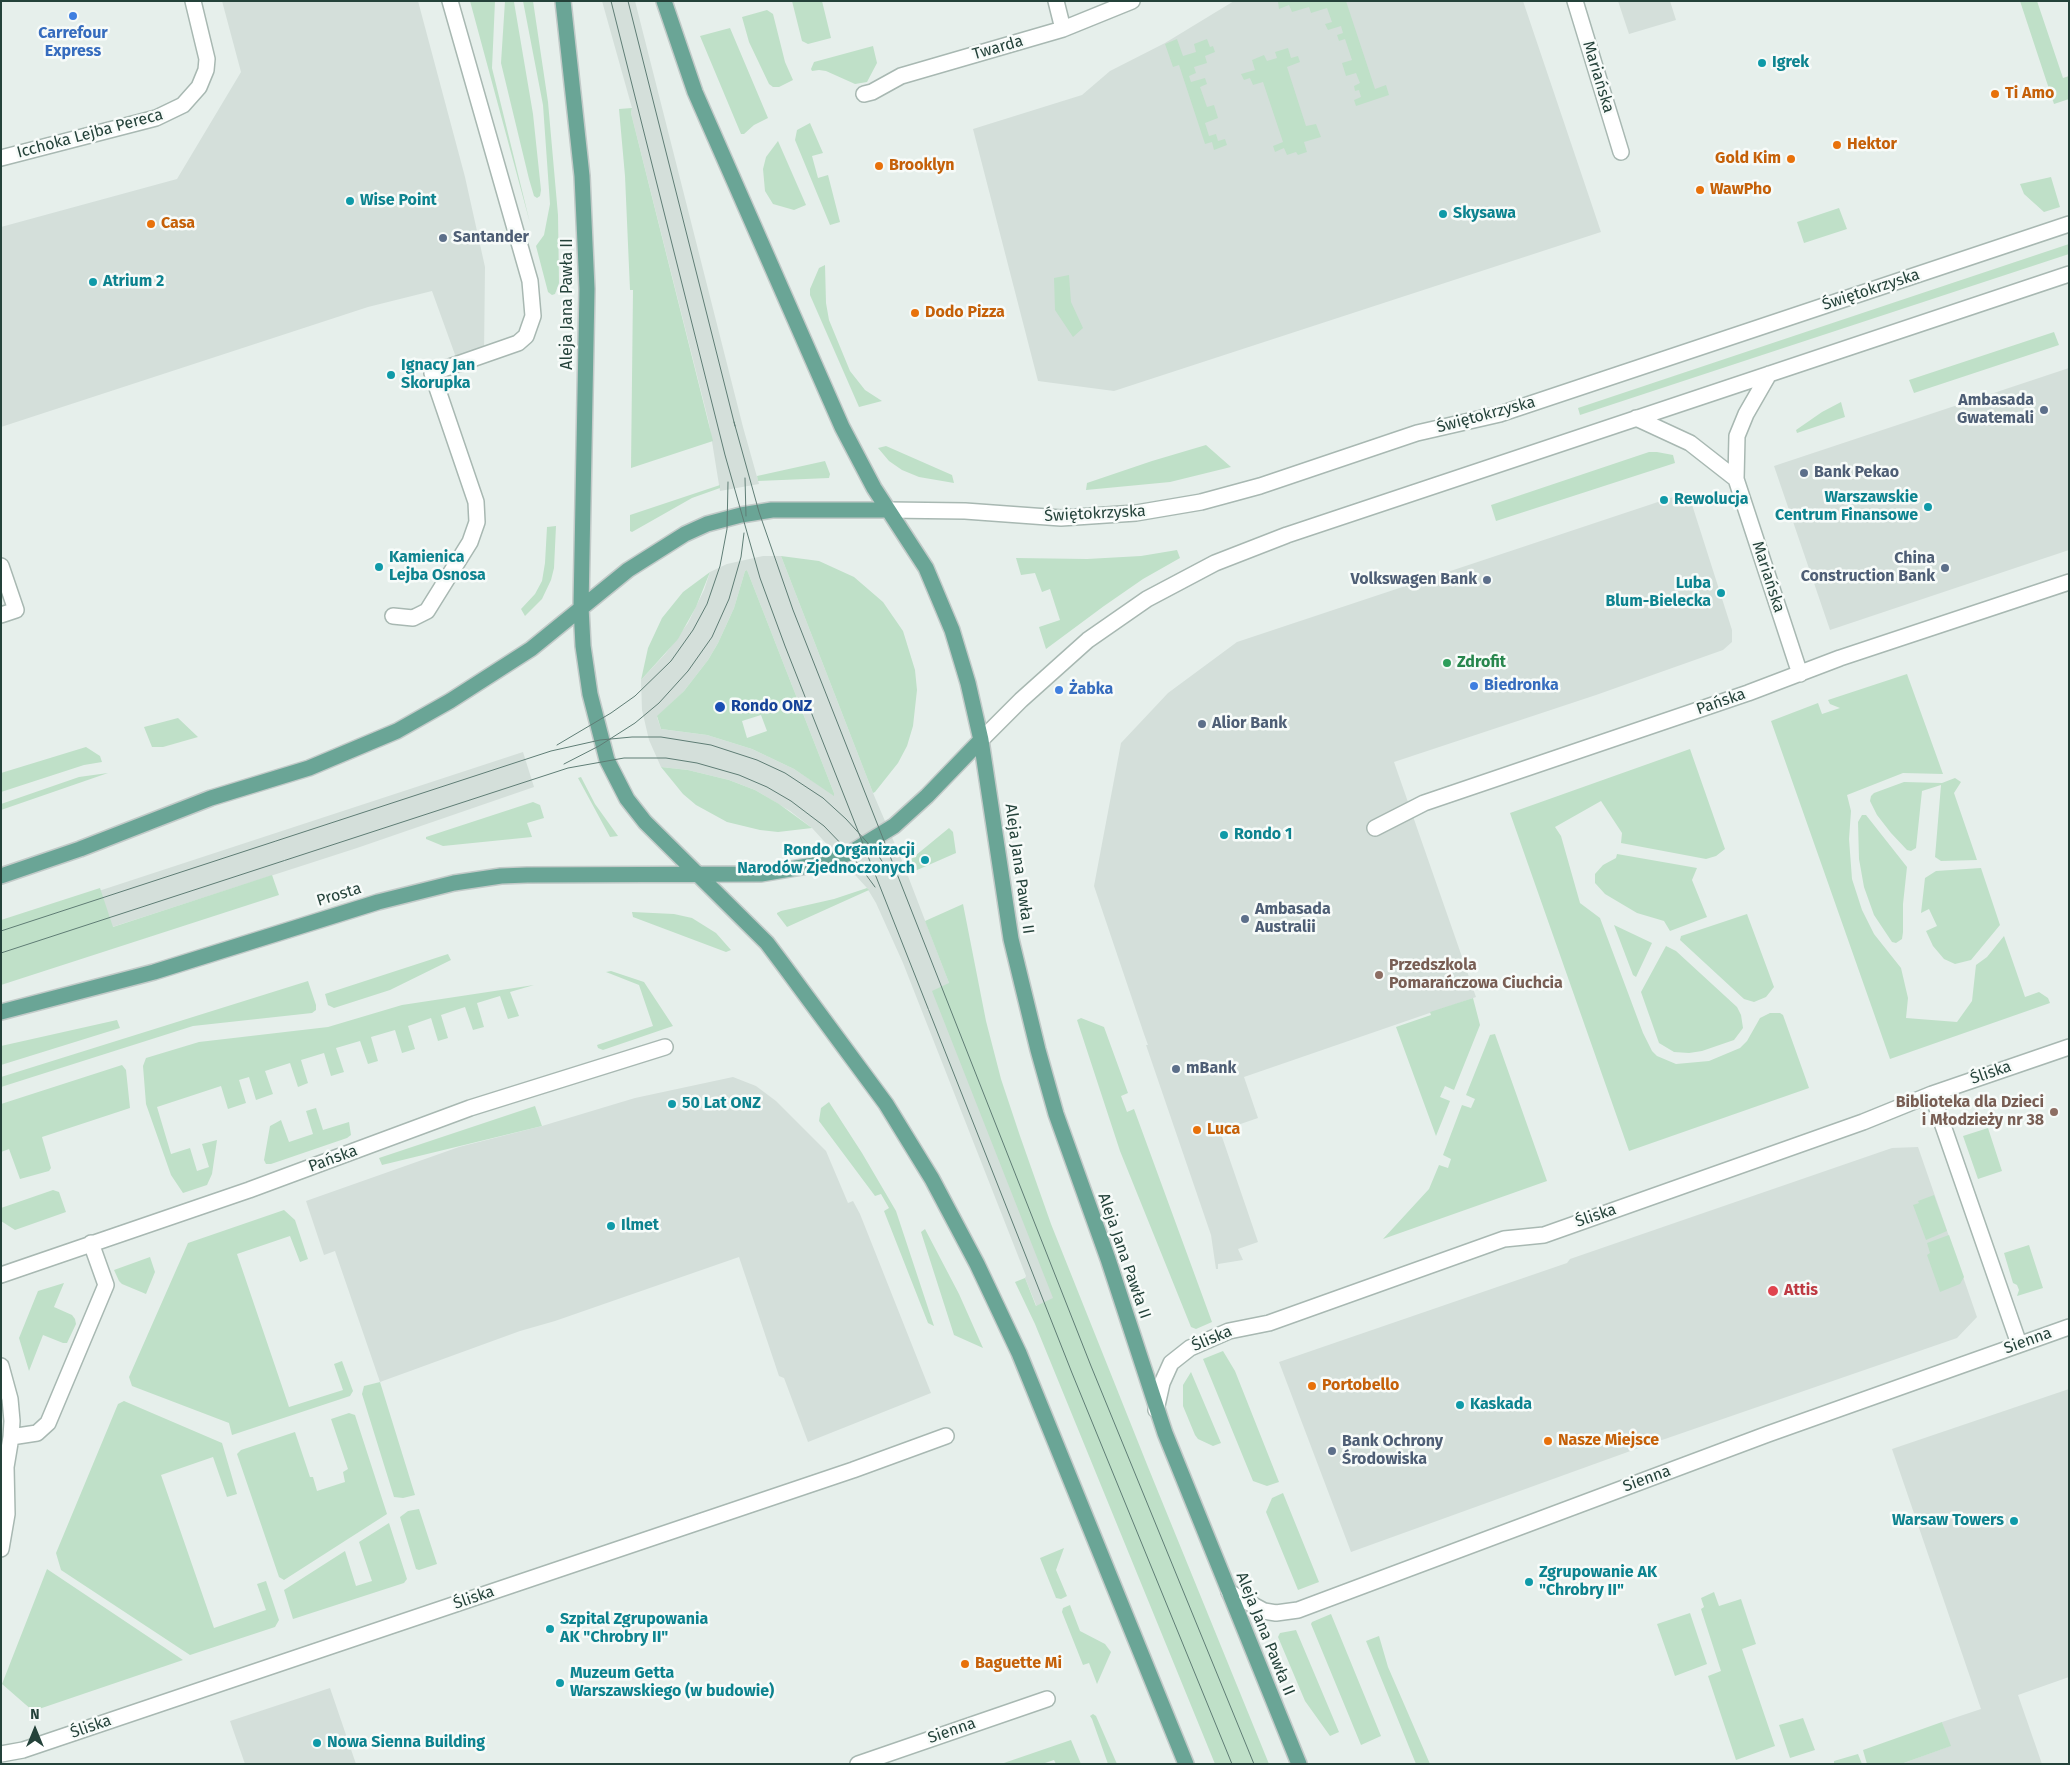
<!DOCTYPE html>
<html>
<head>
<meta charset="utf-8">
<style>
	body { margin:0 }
	#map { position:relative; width:2070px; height:1765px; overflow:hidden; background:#e6efeb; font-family:"Fira Sans",sans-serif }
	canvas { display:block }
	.frame { position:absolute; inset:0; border:2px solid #24423a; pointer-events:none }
	.north { position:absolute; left:10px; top:1705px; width:50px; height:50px; -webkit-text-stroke:4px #f7fbf9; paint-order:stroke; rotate:0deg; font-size:14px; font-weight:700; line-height:20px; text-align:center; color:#24423a }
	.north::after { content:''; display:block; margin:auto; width:18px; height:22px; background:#24423a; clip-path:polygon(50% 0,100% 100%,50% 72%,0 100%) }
</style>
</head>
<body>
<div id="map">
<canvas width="2070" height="1765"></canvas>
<div class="frame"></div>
<div class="north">N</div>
</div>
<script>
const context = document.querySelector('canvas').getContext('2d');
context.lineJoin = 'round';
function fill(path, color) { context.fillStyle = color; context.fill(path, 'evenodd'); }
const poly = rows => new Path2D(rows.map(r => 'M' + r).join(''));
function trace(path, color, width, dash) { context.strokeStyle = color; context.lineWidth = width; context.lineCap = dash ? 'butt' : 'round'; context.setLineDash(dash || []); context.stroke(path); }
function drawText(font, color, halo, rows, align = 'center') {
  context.font = font + ' "Fira Sans",sans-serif'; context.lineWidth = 5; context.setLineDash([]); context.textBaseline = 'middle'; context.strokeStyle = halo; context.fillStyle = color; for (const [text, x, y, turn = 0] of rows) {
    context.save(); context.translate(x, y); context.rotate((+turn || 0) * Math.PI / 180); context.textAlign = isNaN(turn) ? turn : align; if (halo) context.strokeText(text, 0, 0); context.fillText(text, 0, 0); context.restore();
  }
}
const built = poly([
	[222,1,418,1,465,177,485,267,484,354,458,363,432,291,368,307,1,427,1,227,177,179,241,72],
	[602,1,635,1,743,427,759,484,720,491,709,423,631,113,632,108],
	[1234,1,1523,1,1601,232,1114,391,1038,381,973,129,1082,95,1110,71,1165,43],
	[1618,1,1670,1,1676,20,1629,34],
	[2069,368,2069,550,1830,630,1774,466],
	[1688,492,1732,630,1732,642,1723,650,1596,695,1394,762,1476,997,1244,1077,1258,1118,1220,1131,1258,1242,1238,1249,1243,1260,1218,1264,1218,1269,1216,1269,1211,1235,1146,1045,1148,1045,1144,1034,1094,886,1121,743,1168,693,1237,642],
	[763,556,781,556,873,793,903,863,987,1082,1225,1764,1025,1278,1026,1276,903,963,876,903,867,888,812,828,790,811,755,790,729,780,688,770,661,767,649,740,642,710,641,680,666,653,688,623,704,590,710,572,727,564],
	[747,570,834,793,834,795,794,769,752,749,707,735,661,729,657,717,684,691,708,660,718,643,734,608,745,571],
	[523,752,534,787,357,848,1,963,1,923],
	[733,1077,756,1086,776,1101,826,1151,848,1203,853,1201,860,1214,931,1393,808,1442,784,1378,779,1376,739,1257,555,1321,520,1331,380,1382,335,1251,324,1255,306,1201,459,1147,542,1126,635,1098],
	[1918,1147,1977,1317,1957,1338,1636,1449,1351,1552,1279,1362,1567,1263,1570,1259,1892,1148],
	[2069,1389,2069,1677,2018,1695,2042,1764,1901,1764,1950,1746,1942,1722,1981,1709,1892,1449],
	[330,1688,356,1764,245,1764,230,1721]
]);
const green = poly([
	[470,1,495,1,492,68,530,223],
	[505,1,514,2,533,114,541,190,540,196,537,198,534,196,529,179,501,63],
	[523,1,533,1,548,102,558,215,559,283,555,294,552,295,548,292,536,246,544,235,550,204,543,105],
	[792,1,822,1,831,38,808,44,802,41],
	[1280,1,1346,1,1375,89,1386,85,1389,95,1356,106,1354,100,1361,97,1359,90,1355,91,1354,86,1360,83,1356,73,1346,76,1342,63,1352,60,1345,39,1339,41,1337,35,1343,33,1341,26,1328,30,1325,24,1332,22,1327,8,1311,13,1309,7,1292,12,1289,5,1279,9,1278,2],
	[2020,1,2037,1,2063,78,2069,76,2069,99,2054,104],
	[767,10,773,14,785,62,793,80,779,87,773,87,769,84,749,42,742,17],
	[730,28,768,118,754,125,744,134,741,134,700,36],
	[1177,39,1183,56,1196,52,1194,44,1207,39,1210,47,1213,46,1215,52,1205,56,1207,63,1194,67,1196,73,1189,76,1191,82,1205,78,1207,84,1200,87,1207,107,1214,105,1218,118,1205,123,1209,136,1216,134,1218,141,1225,139,1227,145,1214,150,1212,142,1205,144,1179,65,1173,67,1165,44],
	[873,46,877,63,867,82,855,84,826,71,819,70,812,71,811,69,814,62],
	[1288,48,1291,58,1298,56,1300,62,1287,67,1306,126,1316,124,1321,137,1304,142,1307,152,1298,155,1296,152,1287,155,1284,148,1275,152,1273,146,1283,142,1263,82,1253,85,1250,78,1244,80,1241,74,1255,70,1252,60,1264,55,1267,61,1277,58,1275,52],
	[632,108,631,113,713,441,631,468,633,290,630,290,625,176,619,109],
	[810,123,823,153,812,156,818,178,828,175,840,222,830,225,795,140,797,130],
	[778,141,806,205,794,210,773,204,765,191,763,169,766,157],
	[2051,177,2060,207,2044,212,2024,194,2020,184],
	[1839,208,1847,229,1804,243,1797,222],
	[2069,244,2069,254,1580,415,1578,408],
	[825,265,826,303,829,320,850,371,865,390,882,401,859,407,810,295,810,289,819,268],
	[1069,275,1071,302,1083,328,1073,337,1055,310,1054,278],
	[2054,332,2059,345,1914,393,1909,380],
	[1841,402,1845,417,1797,433,1796,430,1822,412],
	[1206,445,1231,467,1170,482,1086,490,1087,483,1152,461],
	[886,446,952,475,954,483,919,477,902,470,889,461,878,448],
	[1649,452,1657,452,1673,455,1675,463,1496,521,1491,505],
	[825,461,830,474,829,478,758,481,757,476],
	[720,485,720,488,692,498,632,532,630,531,630,515],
	[556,526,554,568,551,580,542,599,525,616,521,609,535,594,542,581,545,563,547,527],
	[1177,550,1180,558,1143,579,1104,606,1046,649,1039,627,1060,620,1050,589,1042,592,1035,573,1021,575,1016,558,1087,559,1141,556],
	[781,556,819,561,854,577,883,602,903,631,915,670,917,690,913,726,907,746,898,763,875,792,873,793],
	[747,570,834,793,834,796,794,769,752,749,707,735,661,729,657,716,684,691,708,660,718,643,734,608,745,571],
	[761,715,767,731,747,738,742,721],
	[710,572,696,607,678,639,641,680,648,648,662,618,683,592],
	[1907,674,1943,774,1903,773,1847,795,1851,811,1849,839,1852,879,1862,910,1874,934,1901,968,1908,998,1906,1018,1957,1022,1972,1001,1976,965,1987,957,2004,936,2025,997,2039,992,2048,998,2050,1003,1890,1059,1771,721,1818,703,1822,714,1840,708,1830,704,1828,700],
	[178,718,198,737,163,747,152,747,144,727],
	[86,747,100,756,102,762,84,765,1,792,1,773],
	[1690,749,1725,849,1716,856,1706,859,1621,843,1622,833,1601,801,1555,827,1561,836,1580,903,1600,918,1643,1033,1652,1051,1657,1056,1676,1064,1709,1061,1740,1048,1747,1041,1760,1018,1770,1013,1780,1013,1783,1015,1809,1088,1629,1151,1510,813],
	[661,767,688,770,729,780,755,790,779,804,812,828,778,832,760,830,727,822,696,805,683,794],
	[108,773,1,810,1,804,79,777],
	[581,777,595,804,618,836,610,837,578,778],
	[1955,778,1961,782,1954,793,1977,860,1941,861,1935,857,1941,785,1922,791,1916,848,1911,851,1907,850,1891,833,1877,815,1870,801,1871,796,1874,793,1904,782,1942,783],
	[533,802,540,805,544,818,527,823,532,837,443,846,426,839,426,837],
	[1862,815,1866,815,1907,867,1903,904,1903,932,1902,939,1896,943,1892,942,1874,915,1864,887,1859,859,1858,822],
	[949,828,953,832,956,853,908,874,904,865],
	[1617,854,1697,868,1692,880,1707,917,1670,931,1664,921,1637,913,1605,894,1595,883,1595,874,1603,865,1616,858],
	[1981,868,2000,925,1971,960,1955,964,1944,959,1933,946,1926,931,1937,926,1929,909,1921,913,1925,878,1936,871],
	[272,875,279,895,1,985,1,920,100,888,113,927],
	[867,888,869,890,787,927,777,914,777,913,781,911,834,899],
	[963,904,986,1021,1001,1079,1020,1136,1051,1224,1148,1467,1269,1764,1215,1764,1035,1324,1015,1282,1025,1278,1036,1306,1053,1298,932,991,949,983,925,921],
	[632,912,674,914,692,918,716,933,731,950,726,952,633,917],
	[1747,914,1774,987,1766,997,1754,1002,1744,999,1680,940,1681,936],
	[1614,925,1652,943,1636,977,1633,975],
	[1666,946,1676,951,1737,1007,1741,1015,1743,1028,1734,1040,1702,1051,1689,1053,1674,1052,1659,1043,1641,992],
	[448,954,451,960,390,990,334,1008,328,1005,325,994],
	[611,971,644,982,673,1026,603,1050,598,1048,597,1045,653,1026,639,985,606,972],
	[308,981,316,1005,316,1010,312,1013,193,1026,1,1087,1,1077],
	[534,985,510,992,519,1016,508,1019,500,996,477,1003,484,1027,473,1030,465,1007,441,1015,448,1038,438,1041,431,1018,408,1026,415,1049,402,1053,395,1030,371,1037,378,1061,368,1064,360,1041,336,1048,344,1072,331,1076,324,1053,301,1060,308,1083,298,1087,290,1063,265,1071,273,1094,256,1100,249,1077,239,1080,246,1103,228,1109,221,1086,157,1107,171,1154,190,1148,197,1171,209,1167,202,1144,217,1140,212,1174,207,1185,183,1193,171,1175,146,1104,143,1066,146,1058,199,1042,328,1027,402,1005],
	[1473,998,1480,1025,1454,1090,1445,1086,1440,1097,1450,1101,1436,1136,1396,1027,1431,1015,1430,1012],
	[1081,1018,1104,1027,1128,1093,1121,1096,1127,1112,1134,1109,1212,1322,1196,1329,1191,1327,1120,1151,1077,1020],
	[117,1020,120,1028,1,1065,1,1046],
	[1495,1034,1547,1181,1383,1239,1429,1189,1439,1165,1448,1168,1451,1159,1443,1155,1462,1105,1471,1108,1475,1099,1466,1095,1490,1035],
	[122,1065,126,1070,130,1108,42,1137,51,1168,49,1171,20,1179,9,1149,1,1152,1,1104],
	[829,1102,862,1153,896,1211,934,1326,928,1323,884,1211,889,1208,881,1194,875,1196,819,1121,821,1108],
	[535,1106,542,1126,382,1165,379,1158],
	[316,1108,323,1130,349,1122,351,1135,347,1138,271,1164,266,1164,264,1160,270,1126,281,1120,289,1142,313,1134,306,1111],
	[1988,1128,2002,1171,1978,1179,1963,1136],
	[53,1190,59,1192,66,1212,15,1230,1,1221,1,1208],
	[1934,1195,1947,1231,1926,1240,1913,1205,1919,1203,1918,1201],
	[284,1210,295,1220,308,1259,300,1262,290,1236,237,1254,289,1407,343,1390,334,1364,342,1361,353,1391,350,1396,232,1435,229,1423,132,1386,129,1377,188,1243],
	[925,1229,959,1294,983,1348,954,1335,921,1232],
	[1949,1235,1964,1277,1960,1284,1940,1292,1927,1255,1930,1253,1927,1243],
	[2029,1245,2043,1288,2017,1296,2019,1290,2017,1285,2013,1283,2004,1253],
	[150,1257,155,1272,146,1294,122,1284,119,1281,114,1270],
	[64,1283,54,1307,72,1315,75,1319,76,1324,67,1343,63,1343,43,1335,29,1371,19,1338,38,1291],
	[1223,1351,1235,1371,1279,1482,1267,1486,1253,1481,1203,1359],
	[1191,1372,1221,1443,1213,1446,1198,1439,1195,1435,1183,1406,1183,1385],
	[380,1382,415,1495,403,1498,394,1497,362,1394,364,1386],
	[124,1401,222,1443,237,1494,227,1497,213,1457,161,1475,214,1628,266,1610,257,1584,266,1581,279,1620,275,1627,190,1655,61,1570,56,1553,118,1404],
	[349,1413,355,1415,387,1514,284,1580,279,1577,237,1454,241,1450,295,1432,310,1477,313,1477,317,1491,345,1482,343,1472,348,1469,331,1419],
	[1283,1493,1319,1582,1298,1590,1266,1512,1272,1498],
	[419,1509,437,1564,419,1570,416,1569,400,1517,408,1511],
	[389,1523,407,1579,404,1583,293,1619,284,1590,345,1551,356,1586,372,1581,359,1542],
	[1064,1548,1056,1570,1067,1596,1061,1599,1056,1598,1040,1558],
	[47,1569,183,1660,33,1711,2,1684],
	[1714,1592,1719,1606,1741,1599,1756,1644,1742,1649,1775,1746,1736,1760,1708,1676,1721,1671,1701,1609,1704,1607,1701,1598],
	[1070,1605,1080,1631,1105,1644,1111,1652,1097,1684,1089,1663,1083,1665,1062,1612,1063,1608],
	[1690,1613,1707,1664,1675,1676,1657,1624],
	[1331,1614,1381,1736,1361,1745,1311,1624,1312,1622],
	[1296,1630,1339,1732,1330,1736,1305,1701,1278,1637,1280,1633],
	[1379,1636,1388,1667,1430,1764,1416,1764,1366,1641],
	[1093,1714,1096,1716,1117,1764,1108,1764,1092,1719,1090,1716],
	[1803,1718,1815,1750,1790,1758,1779,1725],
	[1942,1722,1951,1746,1901,1764,1867,1764,1863,1750],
	[1071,1740,1081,1764,1056,1764,1054,1760,1042,1764,1001,1764],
	[1858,1754,1862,1764,1834,1764,1834,1761]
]);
const minor = poly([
	[1056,1,1063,29],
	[1575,1,1621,152],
	[864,94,872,92,901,76,1063,29,1132,1],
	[1,158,156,118,183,105,199,87,206,70,207,59,193,1],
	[1769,374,1746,414,1737,436,1736,479,1800,674],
	[1636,418,1690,443,1736,479],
	[888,510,965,511,1061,518,1136,513,1201,502,1260,486,1417,433,1500,414,2069,224],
	[1,566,16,610,1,615],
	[393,616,413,618,427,611,470,542,477,522,476,502,432,373,518,343,526,336,533,316,530,281,450,1],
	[981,740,1021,700,1088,640,1147,599,1215,563,1287,535,2069,274],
	[1375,828,1424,803,1748,693,1840,658,2069,582],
	[1932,1094,2019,1344],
	[1,1275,249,1190,470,1108,665,1047],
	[1,1366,10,1399,12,1421,11,1437,6,1467,7,1514,1,1549],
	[1156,1410,1162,1383,1171,1363,1190,1348,1229,1331,1269,1323,1504,1239,1544,1235,1863,1122,1932,1094,2069,1047],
	[11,1437,37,1433,48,1423,106,1285,91,1243],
	[1229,1592,1264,1611,1276,1613,1298,1610,1768,1434,2069,1327],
	[1,1754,23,1750,853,1470,946,1436],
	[858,1764,1047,1699]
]);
const major = poly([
	[563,1,582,176,587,289,581,607,583,646,590,694,607,760,627,799,645,822,767,943,782,963,886,1104,932,1179,977,1264,1019,1353,1186,1764],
	[664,1,695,92,842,427,874,488,926,568,952,630,968,683,981,740,1011,939,1038,1050,1056,1114,1108,1259,1165,1433,1299,1764],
	[1,876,80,849,211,798,309,768,397,731,450,701,531,649,628,570,685,534,707,524,741,515,772,510,888,510],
	[1,1012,154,972,378,902,454,883,501,876,527,875,761,874,814,865,850,853,894,826,927,796,981,740]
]);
const tram = poly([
	[611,1,725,455,760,578,785,646,1072,1373,1232,1764],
	[628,1,735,426],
	[734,422,759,512,793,610,1091,1366,1254,1764],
	[745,478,746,516],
	[557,745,611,713,635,696,671,661,693,630,707,604,720,566,727,529,728,482],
	[564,764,599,746,635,723,659,703,688,671,712,637,729,599,741,557,744,533],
	[1,931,551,751,600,740,632,737,661,737,711,745,757,760,785,773,823,798,846,819,876,852,893,878],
	[1,953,568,768,624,758,666,758,697,763,739,775,767,787,791,801,824,826,850,853,875,887]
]);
const markers = [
	[73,16,5,"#3f7fe0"],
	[1762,63,5,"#0f9aa8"],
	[1995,94,5,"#e8710a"],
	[1837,145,5,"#e8710a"],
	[1791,159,5,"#e8710a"],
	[879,166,5,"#e8710a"],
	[1700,190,5,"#e8710a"],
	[350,201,5,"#0f9aa8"],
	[1443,214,5,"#0f9aa8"],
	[151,224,5,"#e8710a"],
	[443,238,5,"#5c6f8a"],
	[93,282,5,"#0f9aa8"],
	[915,313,5,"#e8710a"],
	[391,375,5,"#0f9aa8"],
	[2044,410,5,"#5c6f8a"],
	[1804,473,5,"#5c6f8a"],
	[1664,500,5,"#0f9aa8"],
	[1928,507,5,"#0f9aa8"],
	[379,567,5,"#0f9aa8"],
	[1945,568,5,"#5c6f8a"],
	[1487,580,5,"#5c6f8a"],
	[1721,593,5,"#0f9aa8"],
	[1447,663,5,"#2e9e5b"],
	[1474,686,5,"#3f7fe0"],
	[1059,690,5,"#3f7fe0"],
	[720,707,6,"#1a4fb4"],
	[1202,724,5,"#5c6f8a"],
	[1224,835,5,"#0f9aa8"],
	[925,860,5,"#0f9aa8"],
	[1245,919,5,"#5c6f8a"],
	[1379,975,5,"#8d6e63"],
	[1176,1069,5,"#5c6f8a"],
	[672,1104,5,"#0f9aa8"],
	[2054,1112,5,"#8d6e63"],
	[1197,1130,5,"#e8710a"],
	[611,1226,5,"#0f9aa8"],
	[1773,1291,6,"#e0444e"],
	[1312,1386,5,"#e8710a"],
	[1460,1405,5,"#0f9aa8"],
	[1548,1441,5,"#e8710a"],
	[1332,1451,5,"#5c6f8a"],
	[2014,1521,5,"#0f9aa8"],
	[1529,1582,5,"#0f9aa8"],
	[550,1629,5,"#0f9aa8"],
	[965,1664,5,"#e8710a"],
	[560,1683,5,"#0f9aa8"],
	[317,1743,5,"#0f9aa8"]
];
const shopNames = [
	["Carrefour",73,34,"center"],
	["Express",73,52,"center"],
	["Biedronka",1484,686],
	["Żabka",1069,690]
];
const streetNames = [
	["Twarda",998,48,-16],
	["Mariańska",1598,77,73],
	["Icchoka Lejba Pereca",90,134,-15],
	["Świętokrzyska",1871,290,-18],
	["Aleja Jana Pawła II",568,304,-90],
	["Świętokrzyska",1486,415,-15],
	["Świętokrzyska",1095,514,-3],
	["Mariańska",1768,577,72],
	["Pańska",1721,702,-19],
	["Aleja Jana Pawła II",1019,869,82],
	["Prosta",339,895,-17],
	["Śliska",1991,1073,-19],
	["Pańska",333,1159,-20],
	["Śliska",1596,1216,-19],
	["Aleja Jana Pawła II",1124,1256,71],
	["Śliska",1212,1339,-23],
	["Sienna",2028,1341,-20],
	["Sienna",1647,1479,-20],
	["Śliska",474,1598,-19],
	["Aleja Jana Pawła II",1265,1634,68],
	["Śliska",91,1727,-19],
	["Sienna",952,1731,-19]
];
const cultureNames = [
	["Igrek",1772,63],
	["Wise Point",360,201],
	["Skysawa",1453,214],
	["Atrium 2",103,282],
	["Ignacy Jan",401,366],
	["Skorupka",401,384],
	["Warszawskie",1918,498,"right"],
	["Centrum Finansowe",1918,516,"right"],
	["Rewolucja",1674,500],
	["Kamienica",389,558],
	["Lejba Osnosa",389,576],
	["Luba",1711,584,"right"],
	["Blum-Bielecka",1711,602,"right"],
	["Rondo 1",1234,835],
	["Rondo Organizacji",915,851,"right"],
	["Narodów Zjednoczonych",915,869,"right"],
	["50 Lat ONZ",682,1104],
	["Ilmet",621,1226],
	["Kaskada",1470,1405],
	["Warsaw Towers",2004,1521,"right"],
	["Zgrupowanie AK",1539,1573],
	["\"Chrobry II\"",1539,1591],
	["Szpital Zgrupowania",560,1620],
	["AK \"Chrobry II\"",560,1638],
	["Muzeum Getta",570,1674],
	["Warszawskiego (w budowie)",570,1692],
	["Nowa Sienna Building",327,1743]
];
const foodNames = [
	["Ti Amo",2005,94],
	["Hektor",1847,145],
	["Gold Kim",1781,159,"right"],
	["Brooklyn",889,166],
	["WawPho",1710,190],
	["Casa",161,224],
	["Dodo Pizza",925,313],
	["Luca",1207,1130],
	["Portobello",1322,1386],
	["Nasze Miejsce",1558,1441],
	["Baguette Mi",975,1664]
];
const serviceNames = [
	["Santander",453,238],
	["Ambasada",2034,401,"right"],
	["Gwatemali",2034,419,"right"],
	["Bank Pekao",1814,473],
	["China",1935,559,"right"],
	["Construction Bank",1935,577,"right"],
	["Volkswagen Bank",1477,580,"right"],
	["Alior Bank",1212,724],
	["Ambasada",1255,910],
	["Australii",1255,928],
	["mBank",1186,1069],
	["Bank Ochrony",1342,1442],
	["Środowiska",1342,1460]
];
const leisureNames = [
	["Zdrofit",1457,663]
];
const transitNames = [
	["Rondo ONZ",731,707]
];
const educationNames = [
	["Przedszkola",1389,966],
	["Pomarańczowa Ciuchcia",1389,984],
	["Biblioteka dla Dzieci",2044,1103,"right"],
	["i Młodzieży nr 38",2044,1121,"right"]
];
const healthNames = [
	["Attis",1784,1291]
];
fill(built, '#d4dfda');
fill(green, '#bfe0c8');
trace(minor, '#a8b8b2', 18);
trace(major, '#c2cac8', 18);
trace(minor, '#fff', 15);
trace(major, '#6aa596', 15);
trace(tram, '#5f7d75', 1);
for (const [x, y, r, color] of markers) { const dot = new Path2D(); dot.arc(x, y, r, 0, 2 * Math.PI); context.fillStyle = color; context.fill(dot); trace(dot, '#f7fbf9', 2); }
drawText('bold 16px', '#366cbe', '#f7fbf9', shopNames, 'left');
drawText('16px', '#24423a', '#f7fbf9', streetNames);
drawText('bold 16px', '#0d838f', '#f7fbf9', cultureNames, 'left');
drawText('bold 16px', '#c56008', '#f7fbf9', foodNames, 'left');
drawText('bold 16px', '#4e5e75', '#f7fbf9', serviceNames, 'left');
drawText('bold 16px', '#27864d', '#f7fbf9', leisureNames, 'left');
drawText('bold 16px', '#164399', '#f7fbf9', transitNames, 'left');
drawText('bold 16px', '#785e54', '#f7fbf9', educationNames, 'left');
drawText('bold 16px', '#be3a42', '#f7fbf9', healthNames, 'left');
</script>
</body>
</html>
